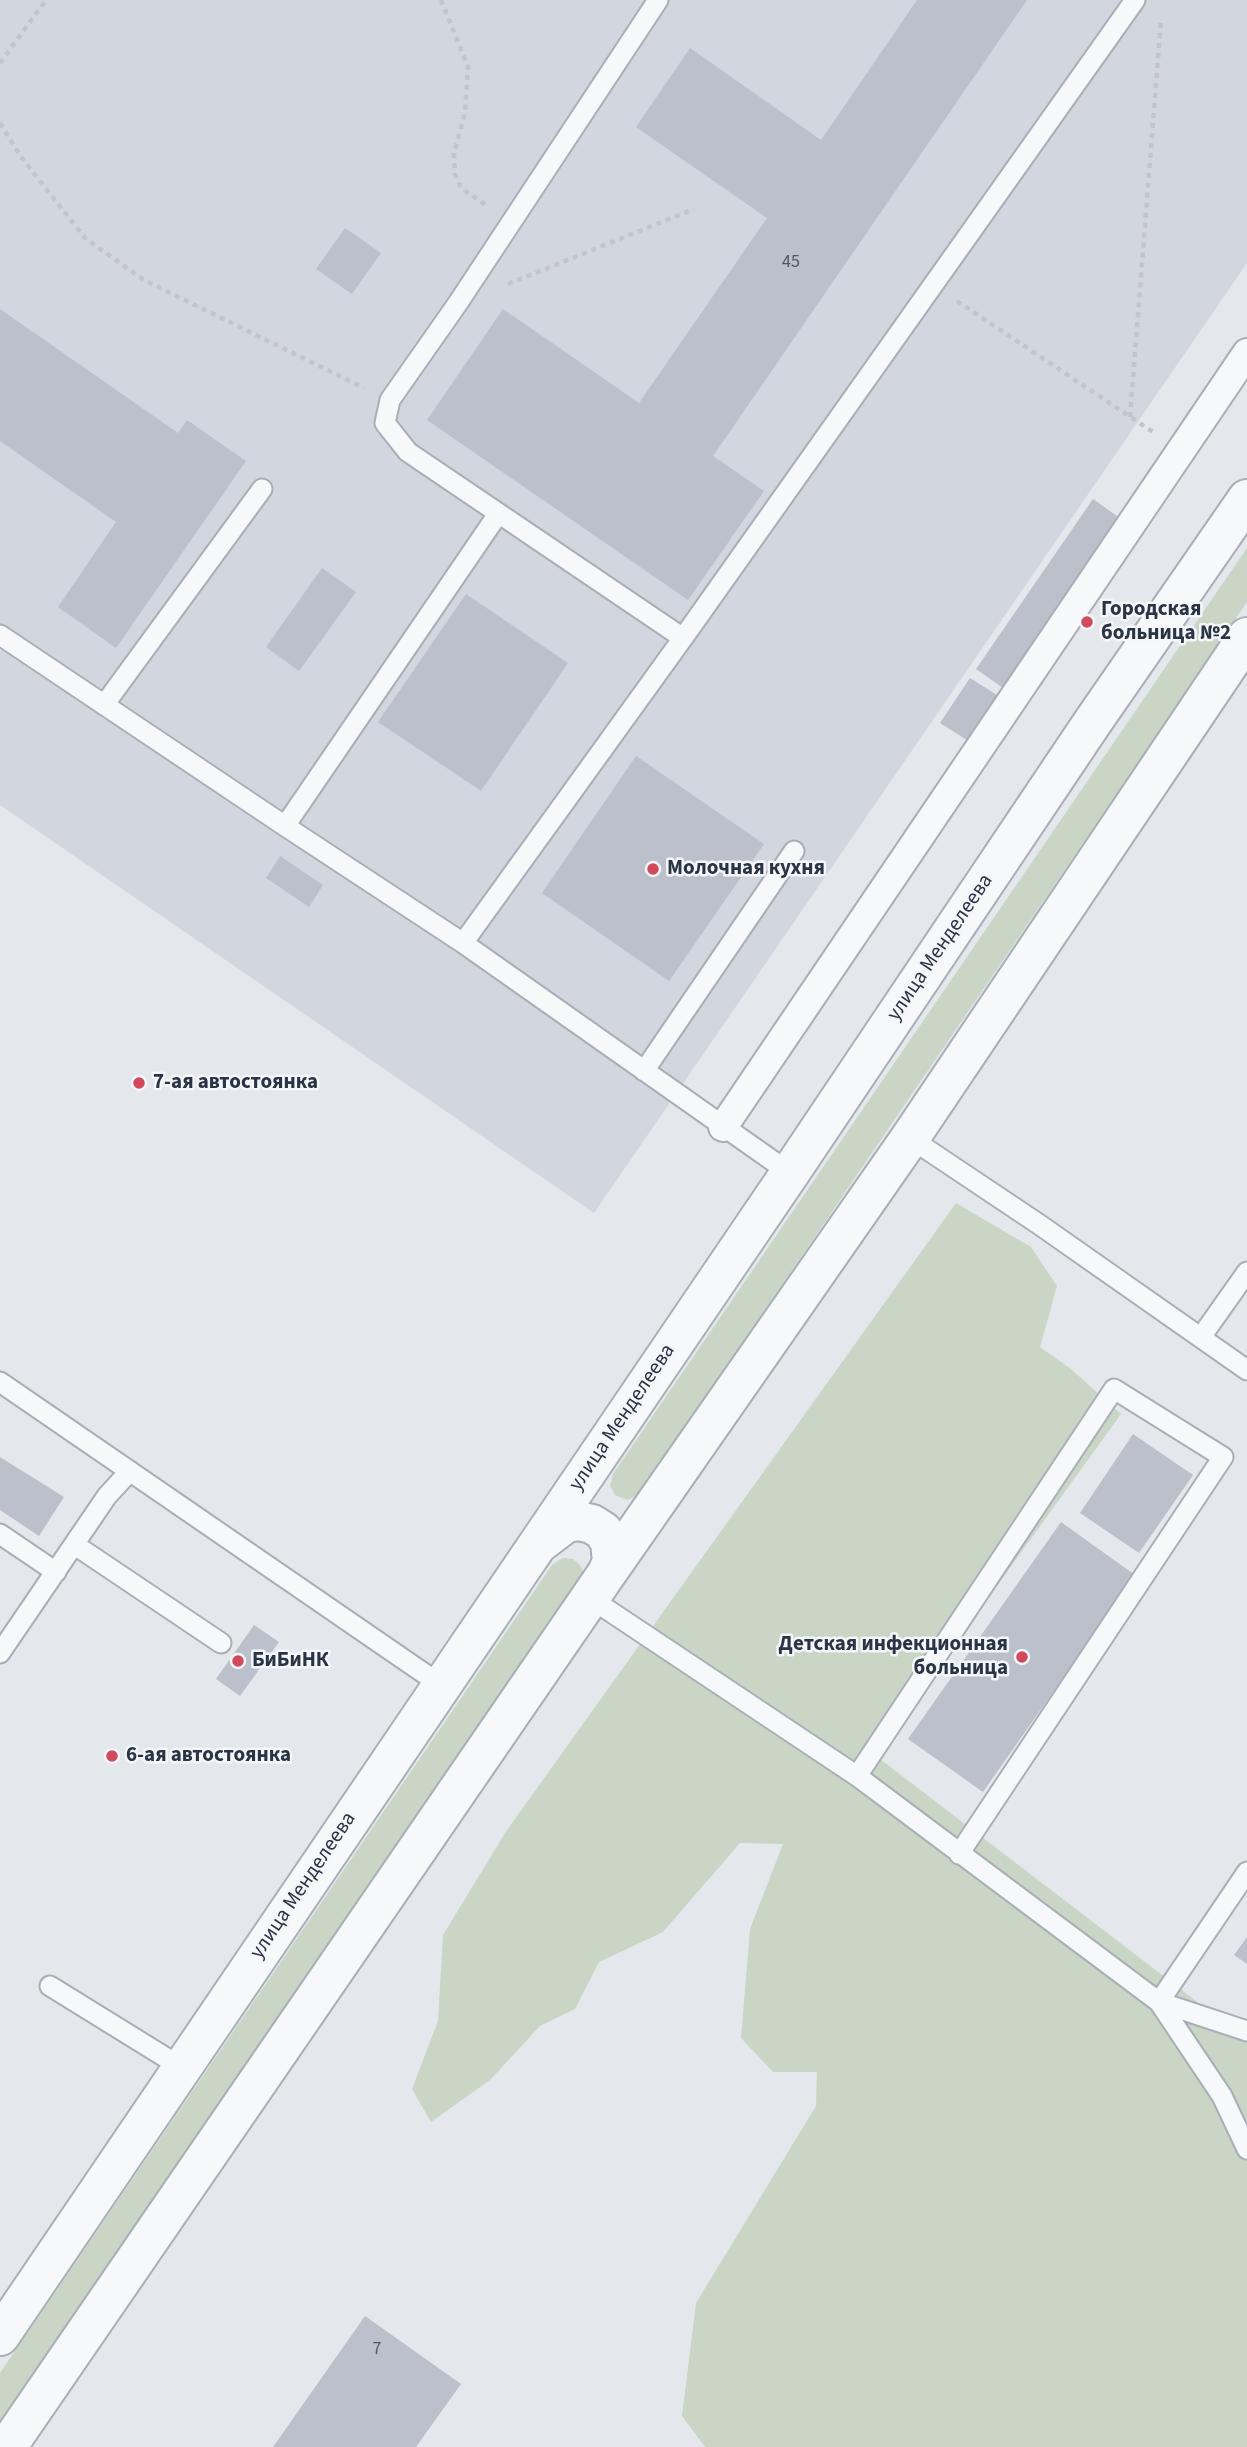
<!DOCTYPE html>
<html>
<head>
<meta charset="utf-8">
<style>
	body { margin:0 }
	canvas { display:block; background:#e4e7ec }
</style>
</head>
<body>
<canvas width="1247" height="2447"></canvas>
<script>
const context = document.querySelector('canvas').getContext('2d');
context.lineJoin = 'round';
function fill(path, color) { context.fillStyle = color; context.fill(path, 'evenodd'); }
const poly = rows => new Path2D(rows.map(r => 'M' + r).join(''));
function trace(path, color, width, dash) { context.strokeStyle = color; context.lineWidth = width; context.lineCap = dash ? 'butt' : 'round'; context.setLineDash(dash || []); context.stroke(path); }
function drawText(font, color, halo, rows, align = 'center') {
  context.font = font + ' "Source Sans 3",sans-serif'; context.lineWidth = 5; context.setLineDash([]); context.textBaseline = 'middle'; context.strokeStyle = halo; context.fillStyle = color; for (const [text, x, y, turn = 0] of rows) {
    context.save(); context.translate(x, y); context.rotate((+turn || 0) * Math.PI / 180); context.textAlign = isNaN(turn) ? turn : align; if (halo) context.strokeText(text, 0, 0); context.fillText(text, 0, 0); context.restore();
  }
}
const built = poly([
	[0,0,1247,0,1247,263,594,1213,0,805]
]);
const green = poly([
	[1247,548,1247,602,639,1495,627,1500,615,1495,610,1486,613,1474],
	[956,1203,1031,1247,1057,1286,1040,1347,1071,1369,1121,1414,942,1662,880,1759,1247,2040,1247,2447,705,2447,682,2416,696,2303,816,2106,817,2072,773,2072,741,2038,750,1929,783,1844,740,1843,663,1932,599,1962,575,2009,540,2026,490,2080,431,2122,412,2089,438,2021,443,1935,507,1830],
	[563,1558,573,1559,580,1565,583,1571,580,1584,0,2420,0,2373,552,1565]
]);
const building = poly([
	[917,0,1027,0,713,456,764,491,688,600,427,420,503,309,639,403,767,218,636,127,690,48,821,140],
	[345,228,381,253,352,294,316,269],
	[0,309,178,433,187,420,246,461,116,648,58,607,116,522,0,441],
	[1093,499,1124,521,1006,690,976,669],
	[322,568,356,592,299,671,266,647],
	[466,594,568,663,481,791,378,722],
	[970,678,1000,697,970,742,940,723],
	[636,756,764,844,669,981,542,893],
	[280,856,323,885,309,907,266,878],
	[1133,1434,1193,1475,1139,1553,1080,1513],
	[0,1457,64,1497,39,1536,0,1510],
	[1061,1522,1135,1575,983,1792,908,1739],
	[254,1625,279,1642,240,1696,216,1679],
	[1247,1937,1247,1964,1234,1955],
	[365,2316,461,2384,416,2447,273,2447]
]);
const path = poly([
	[441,0,468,67,465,112,454,154,455,174,461,188,486,205],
	[0,63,46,0],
	[0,123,21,157,85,238,144,280,364,388],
	[508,284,694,209],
	[957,301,1153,432],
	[1130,417,1161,20]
]);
const service = poly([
	[658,0,458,303,390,400,385,423,408,452,683,638,463,943,790,1173],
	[0,635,285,826],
	[683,638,1135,0],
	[104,705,262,489],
	[463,943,285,826,498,514],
	[644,1071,794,851],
	[910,1138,1040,1225,1247,1370],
	[1201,1337,1247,1272],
	[0,1382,441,1685],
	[0,1534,56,1572],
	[75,1545,221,1643],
	[590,1598,857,1776,1159,2002,1247,2031],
	[0,1653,107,1496,130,1471],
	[857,1776,1114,1389,1223,1457,959,1854],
	[1247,1872,1159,2002,1222,2096,1247,2149],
	[50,1986,181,2067]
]);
const pedestrian = poly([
	[723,1127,1247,353]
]);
const tertiary = poly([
	[541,1542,566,1523,579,1521,592,1524,603,1531,610,1542,612,1561,607,1573],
	[0,2336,790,1173,1092,723,1247,499],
	[7,2447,607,1573,910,1138,1247,637]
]);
const markers = [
	[1087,622,7,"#d1495b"],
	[653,869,7,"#d1495b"],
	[139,1083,7,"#d1495b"],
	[1022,1657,7,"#d1495b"],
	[238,1661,7,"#d1495b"],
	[112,1756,7,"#d1495b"]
];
const numberNames = [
	["45",791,263],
	["7",377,2350]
];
const poiNames = [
	["Городская",1101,610],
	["больница №2",1101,634],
	["Молочная кухня",667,869],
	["7-ая автостоянка",153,1083],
	["Детская инфекционная",1008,1645,"right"],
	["больница",1008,1669,"right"],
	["БиБиНК",252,1661],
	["6-ая автостоянка",126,1756]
];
const streetNames = [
	["улица Менделеева",941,948,-56],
	["улица Менделеева",623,1418,-56],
	["улица Менделеева",304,1886,-56]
];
fill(built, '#d2d6de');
fill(green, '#c9d6c5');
fill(building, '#bbc0ca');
trace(service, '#a9aeb7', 23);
trace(pedestrian, '#a9aeb7', 32);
trace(tertiary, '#a9aeb7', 42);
trace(path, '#c2c5cb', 4.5, [5, 5]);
trace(service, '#f7f8fa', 19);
trace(pedestrian, '#f7f8fa', 28);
trace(tertiary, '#f7f8fa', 38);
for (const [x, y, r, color] of markers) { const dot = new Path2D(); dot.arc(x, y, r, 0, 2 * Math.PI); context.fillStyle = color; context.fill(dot); trace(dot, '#f4f6f9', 2.5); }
drawText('18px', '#4f5766', null, numberNames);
drawText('bold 21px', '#2b3445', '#f4f6f9', poiNames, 'left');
drawText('21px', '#2b3445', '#f4f6f9', streetNames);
</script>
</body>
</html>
